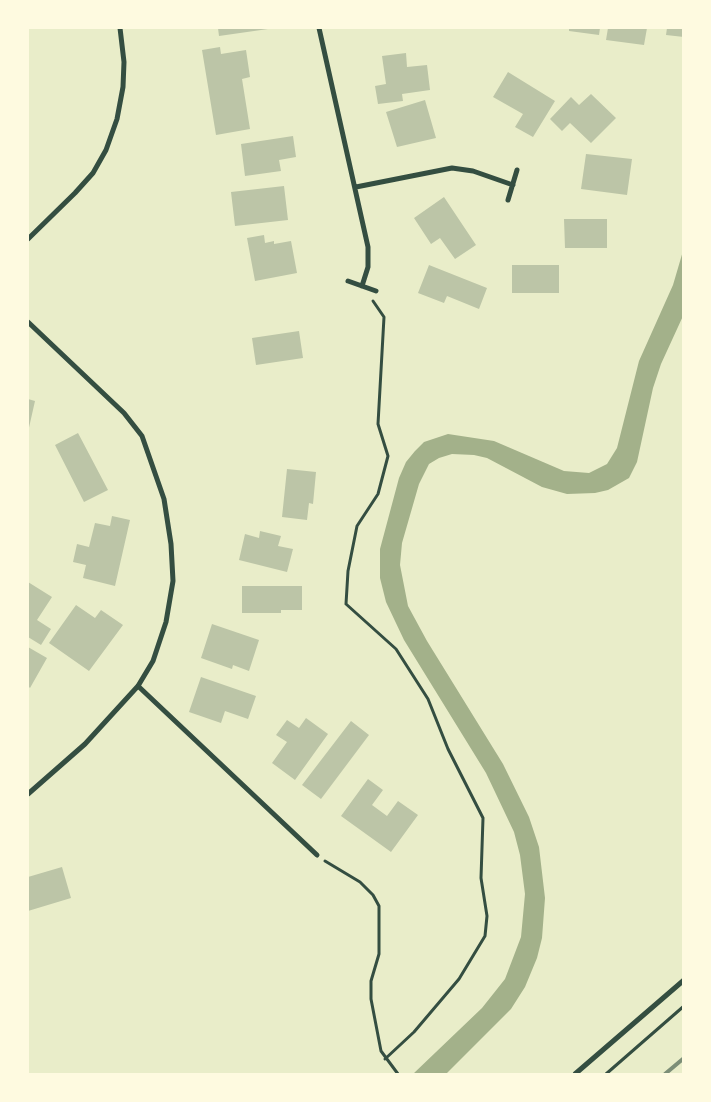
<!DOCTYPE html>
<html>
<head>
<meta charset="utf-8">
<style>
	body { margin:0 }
	#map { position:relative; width:711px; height:1102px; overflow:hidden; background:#e9edc9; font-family:Rubik,sans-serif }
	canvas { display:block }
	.frame { position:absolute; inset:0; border:29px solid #fefae0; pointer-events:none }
</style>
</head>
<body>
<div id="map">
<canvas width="711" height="1102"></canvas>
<div class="frame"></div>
</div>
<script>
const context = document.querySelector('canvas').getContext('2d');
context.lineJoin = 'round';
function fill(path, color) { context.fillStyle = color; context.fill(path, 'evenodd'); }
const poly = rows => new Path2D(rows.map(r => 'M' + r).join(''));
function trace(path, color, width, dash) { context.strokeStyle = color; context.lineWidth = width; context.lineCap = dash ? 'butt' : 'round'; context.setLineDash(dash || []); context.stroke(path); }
const water = poly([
	[683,251,683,316,661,364,653,388,637,462,629,478,608,490,595,493,567,494,542,487,487,458,474,455,452,454,439,458,429,464,419,484,402,543,400,565,408,606,427,641,503,764,529,817,539,847,545,898,542,938,537,958,525,987,511,1009,446,1074,413,1074,482,1008,505,979,521,937,525,894,520,855,514,832,486,773,404,640,386,602,380,578,380,549,399,478,406,462,415,451,424,442,448,434,494,441,564,471,589,473,607,464,617,448,639,361,673,285]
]);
const building = poly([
	[218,28,268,28,268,29,219,36],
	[569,28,600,28,599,35,569,31],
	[608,28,647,28,644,45,606,40],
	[667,28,684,28,684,37,666,35],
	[220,47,221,54,246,50,250,77,242,79,250,129,216,135,202,50],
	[406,53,407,67,427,65,430,90,402,94,403,101,378,104,375,86,386,84,382,56],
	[508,72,555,101,533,137,515,127,523,114,493,97],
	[591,94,616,118,591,143,570,123,562,131,550,119,571,97,579,105],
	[425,100,436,138,397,147,386,112],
	[293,136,296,157,279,160,281,171,245,176,241,144],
	[586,154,632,159,627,195,581,189],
	[284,186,288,220,235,226,231,192],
	[444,197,476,245,455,259,440,238,431,244,414,218],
	[564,219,607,219,607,248,565,248],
	[264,235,265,243,274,241,274,244,291,241,297,273,255,281,247,238],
	[429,265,487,288,479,309,447,296,444,303,418,293],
	[512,265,559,265,559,293,512,293],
	[299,331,303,358,256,365,252,338],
	[28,399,35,401,28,432],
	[78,433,108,490,84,502,55,445],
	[287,469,316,472,313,504,309,503,307,520,282,517],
	[112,516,130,520,115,586,83,578,86,565,73,562,77,544,89,547,95,523,110,526],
	[260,531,281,536,278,546,293,549,287,572,239,560,245,534,259,538],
	[28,582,52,597,37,620,51,629,41,645,28,637],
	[242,586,302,586,302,610,281,610,281,613,242,613],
	[76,605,95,618,101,610,123,625,89,671,49,643],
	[212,624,259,640,249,671,233,665,232,669,201,658],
	[28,647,47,658,30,688,28,686],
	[201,677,256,696,248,719,225,711,221,723,189,712],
	[306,718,328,734,295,780,272,763,287,742,276,735,287,720,299,728],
	[351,721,369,735,321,799,302,785],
	[368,779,383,790,372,805,387,816,398,801,418,815,391,852,341,816],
	[62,867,71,898,28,911,28,877]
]);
const path = poly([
	[373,301,384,317,378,424,388,456,378,494,357,526,348,571,346,604,396,649,428,699,448,749,483,818,481,878,487,916,485,936,459,979,414,1032,385,1059],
	[325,861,360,882,373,895,379,906,379,954,371,981,371,999,381,1051,398,1074],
	[606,1074,684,1006]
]);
const minor = poly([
	[319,28,368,247,368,267,362,286],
	[356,187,452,168,473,171,513,185],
	[508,200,517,170],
	[28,239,75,193,93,173,106,150,117,119,123,87,124,62,120,28],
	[348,281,376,291],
	[28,322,124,413,142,436,164,499,171,544,173,581,166,622,153,661,138,686,85,744,28,794],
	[138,686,317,855],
	[575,1074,684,980]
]);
const rail = poly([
	[665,1074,684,1058]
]);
fill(water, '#a3b18a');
fill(building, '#bcc5a7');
trace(path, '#344e41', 3);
trace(minor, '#344e41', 5);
trace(rail, '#7c8e77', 4);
</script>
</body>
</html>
